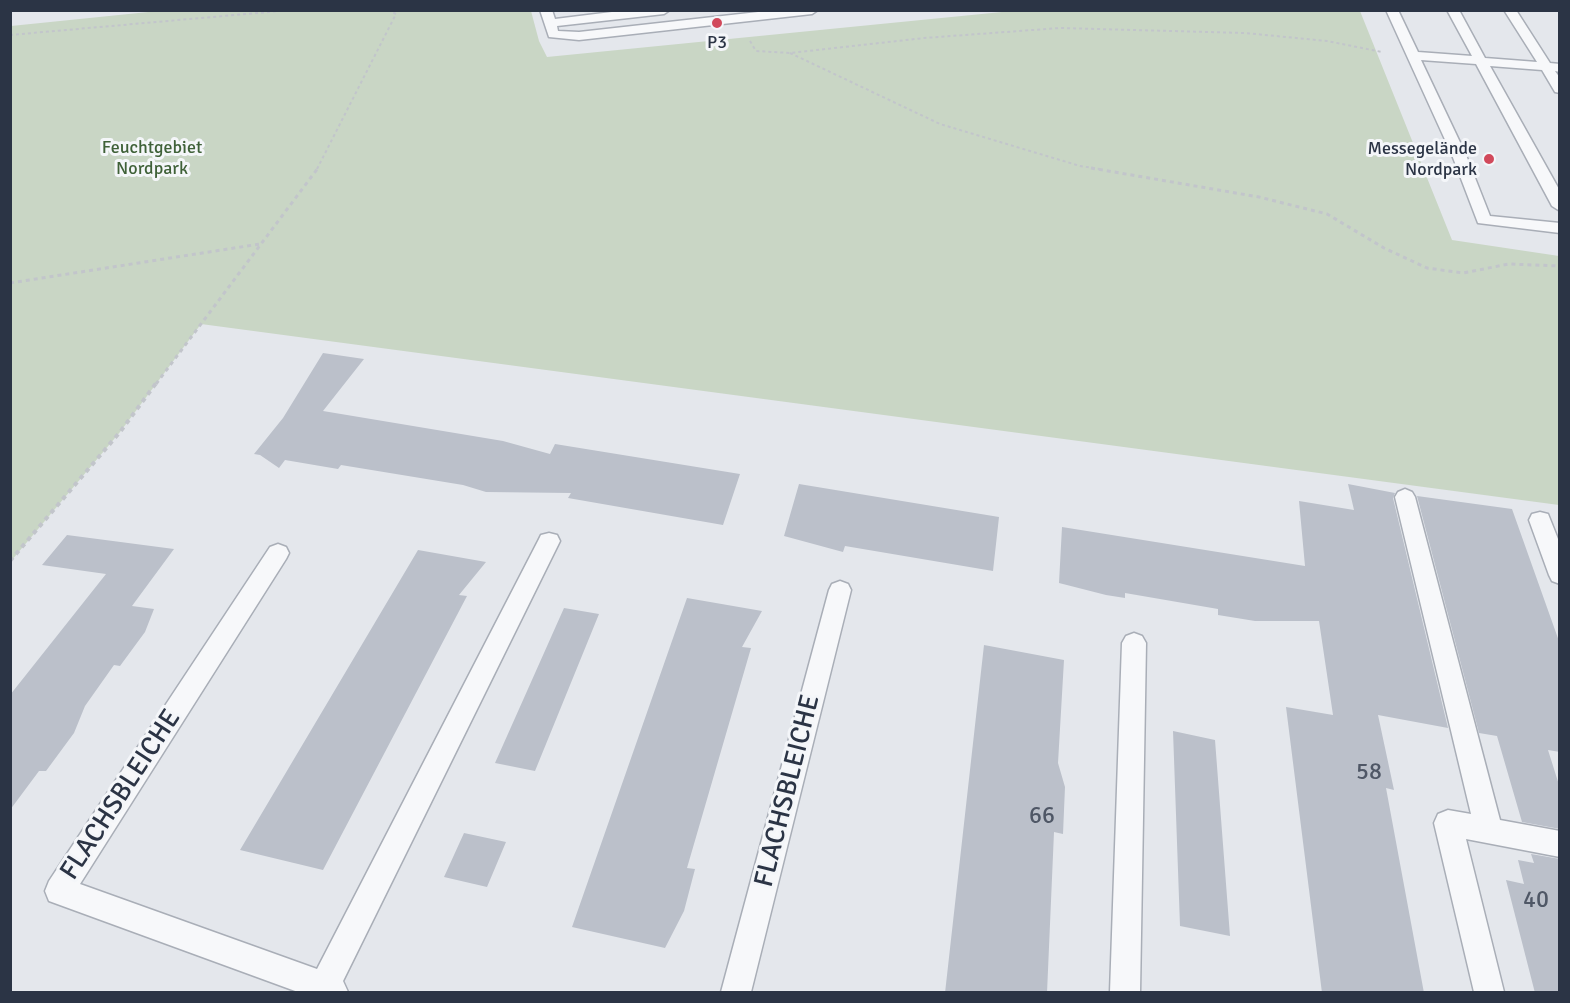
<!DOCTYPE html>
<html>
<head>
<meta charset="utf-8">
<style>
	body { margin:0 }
	#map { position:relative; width:1570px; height:1003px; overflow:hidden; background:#e4e7ec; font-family:Signika,sans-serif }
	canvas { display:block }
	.frame { position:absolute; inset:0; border:12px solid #2b3445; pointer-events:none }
</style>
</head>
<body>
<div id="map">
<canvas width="1570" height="1003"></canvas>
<div class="frame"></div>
</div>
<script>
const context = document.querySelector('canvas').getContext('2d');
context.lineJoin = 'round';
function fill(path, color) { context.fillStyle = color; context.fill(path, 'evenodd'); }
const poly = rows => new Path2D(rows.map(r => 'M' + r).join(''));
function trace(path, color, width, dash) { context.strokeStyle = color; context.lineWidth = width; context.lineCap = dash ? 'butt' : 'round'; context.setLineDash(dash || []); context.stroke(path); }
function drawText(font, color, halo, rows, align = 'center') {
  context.font = font + ' Signika,sans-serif'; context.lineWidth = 6; context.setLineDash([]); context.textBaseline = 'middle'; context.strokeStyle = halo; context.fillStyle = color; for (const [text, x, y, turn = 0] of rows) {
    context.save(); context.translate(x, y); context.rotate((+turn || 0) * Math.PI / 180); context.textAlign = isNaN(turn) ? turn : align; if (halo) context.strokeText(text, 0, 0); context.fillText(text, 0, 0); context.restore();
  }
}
const green = poly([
	[158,11,531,11,539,41,547,57,1012,11,1360,11,1452,240,1559,256,1559,505,201,324,120,432,11,561,11,26]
]);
const building = poly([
	[323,353,364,359,323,411,503,441,550,454,555,444,740,474,723,525,568,498,571,493,486,492,463,485,341,465,338,469,285,460,279,468,260,455,254,454,283,418],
	[799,484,999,517,993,571,845,546,843,552,784,536],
	[1348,484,1395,493,1393,498,1448,728,1378,715,1394,790,1386,788,1424,993,1322,993,1286,707,1333,715,1319,621,1255,621,1218,615,1218,609,1125,593,1125,598,1106,595,1059,583,1062,527,1305,566,1299,501,1354,510],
	[1417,496,1512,509,1560,644,1560,752,1548,750,1560,788,1560,829,1522,822,1497,736,1479,733],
	[67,535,174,549,132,606,154,609,145,632,120,666,114,665,85,706,74,733,46,771,39,771,10,810,10,695,106,574,42,565],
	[418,550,486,562,459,595,467,596,323,870,240,850],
	[687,598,762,611,742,647,751,648,687,868,695,869,684,911,665,948,572,927],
	[564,608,599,614,535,771,495,763],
	[984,645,1064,660,1058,763,1065,787,1063,834,1054,832,1047,993,945,993],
	[1173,731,1215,740,1230,936,1180,926],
	[464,833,506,842,487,887,444,877],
	[1531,854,1560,859,1560,993,1535,993,1506,880,1524,884,1518,860,1534,863]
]);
const pathFar2 = poly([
	[10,35,291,10],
	[750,41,756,51,790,53,924,38,1060,28,1245,33,1327,41,1382,52],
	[790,53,940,124,1080,166,1100,169],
	[317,169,396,14,388,10]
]);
const pathFar1 = poly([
	[1091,168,1259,197,1327,214,1384,248,1427,268,1463,273,1509,264,1560,266],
	[10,283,260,244],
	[156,384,318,168]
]);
const path = poly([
	[10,561,120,432,157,382]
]);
const lane = poly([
	[540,10,552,10,555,19,628,10,670,10,664,14,557,26,558,31,579,32,776,10,818,10,812,14,579,40,549,37,540,10],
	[1386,10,1398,10,1418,52,1472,56,1447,10,1459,10,1485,58,1537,62,1504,10,1516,10,1550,63,1560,64,1560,72,1555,71,1560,78,1560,93,1555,92,1542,70,1490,66,1560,191,1560,211,1552,206,1476,64,1421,60,1466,155,1490,216,1560,223,1560,233,1478,223,1452,155,1386,10],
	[1405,489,1412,492,1415,497,1500,820,1560,831,1560,857,1466,839,1504,992,1474,992,1434,823,1438,814,1448,810,1471,814,1395,497,1398,492,1405,489],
	[1540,512,1548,514,1560,544,1560,584,1552,581,1549,575,1529,520,1532,514,1540,512],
	[549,533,557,535,560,541,343,981,348,992,298,992,49,901,45,891,49,881,270,547,278,544,286,547,289,553,286,559,80,884,317,969,538,541,541,535,549,533],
	[840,581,848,584,851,590,751,992,721,992,829,590,832,584,840,581],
	[1134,633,1142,636,1146,643,1140,992,1110,992,1122,643,1126,636,1134,633]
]);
const markers = [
	[717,23,6,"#d1495b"],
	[1489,159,6,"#d1495b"]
];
const farPoinames = [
	["P3",717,43],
	["Messegelände",1477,149,"right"],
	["Nordpark",1477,170,"right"]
];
const farParknames = [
	["Feuchtgebiet",152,148],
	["Nordpark",152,169]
];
const nearNumbernames = [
	["58",1369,773],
	["66",1042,817],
	["40",1536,901]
];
const nearStreetnames = [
	["FLACHSBLEICHE",788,791,-76],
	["FLACHSBLEICHE",121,795,-57]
];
fill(green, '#c9d6c5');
fill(building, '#bbc0ca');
trace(lane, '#a9aeb7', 3);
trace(pathFar2, '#c2c5cb', 2, [3, 3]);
trace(pathFar1, '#c2c5cb', 3, [4, 4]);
trace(path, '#c2c5cb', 4, [4.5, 4.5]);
fill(lane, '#f7f8fa');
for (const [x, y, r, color] of markers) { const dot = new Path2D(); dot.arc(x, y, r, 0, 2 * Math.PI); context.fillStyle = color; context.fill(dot); trace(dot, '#f4f6f9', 2); }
drawText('18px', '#2b3445', '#f4f6f9', farPoinames);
drawText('18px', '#3f6138', '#f4f6f9', farParknames);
drawText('24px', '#4f5766', null, nearNumbernames);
drawText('27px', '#2b3445', '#f4f6f9', nearStreetnames);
</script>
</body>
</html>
